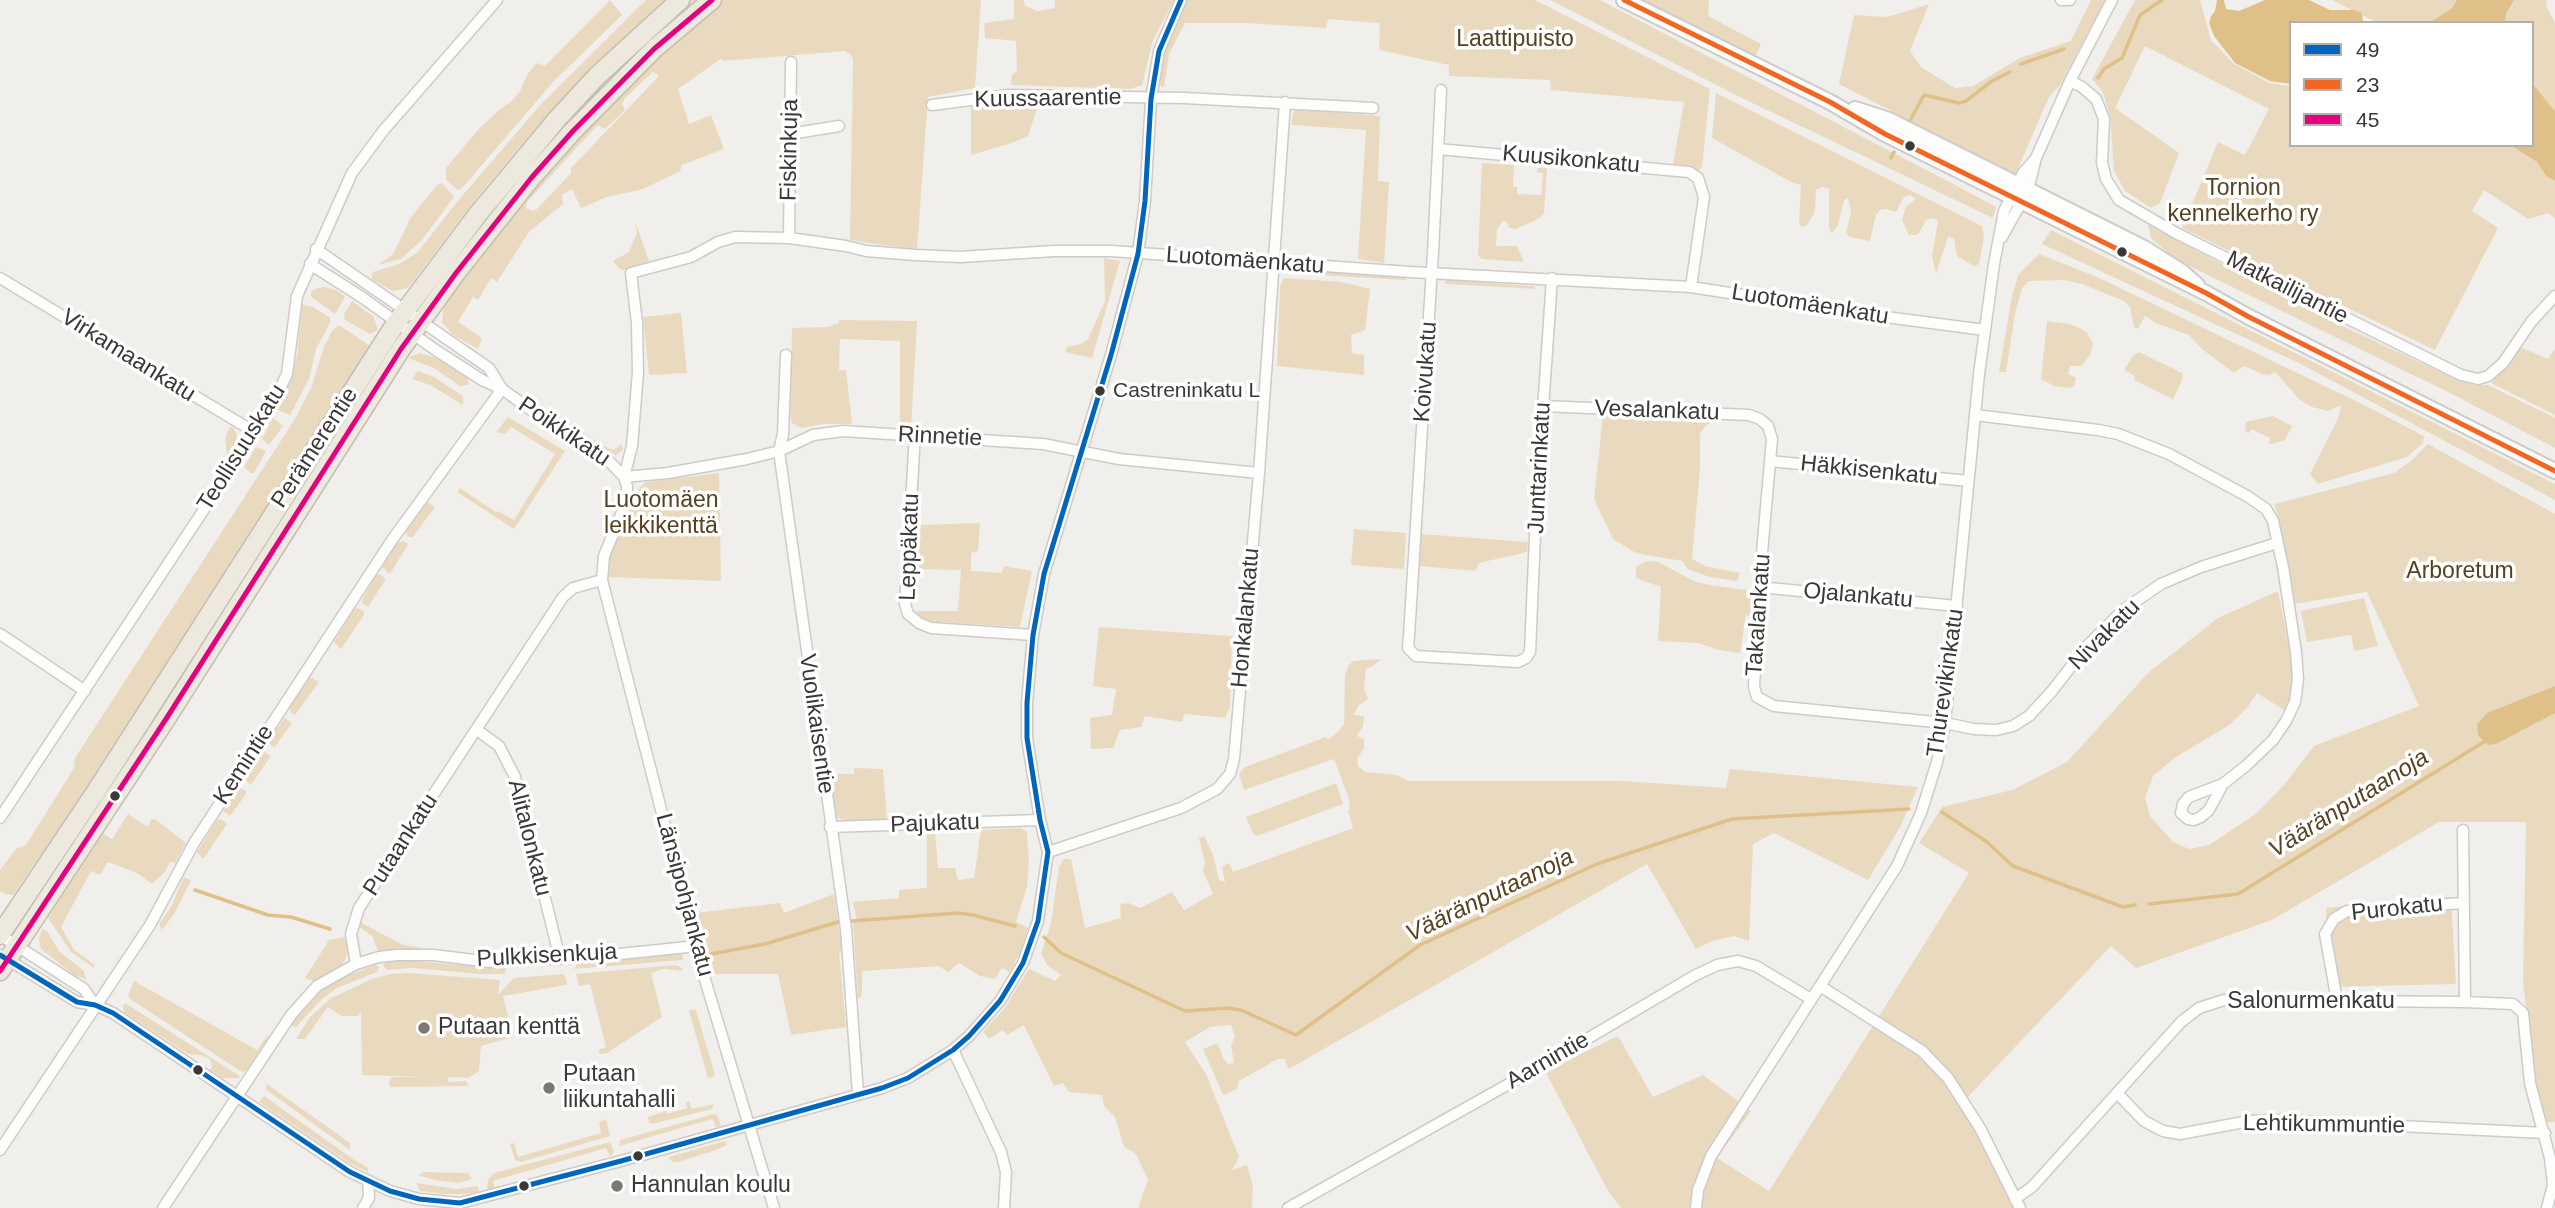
<!DOCTYPE html>
<html>
<head>
<meta charset="utf-8">
<style>
	body { margin:0 }
	#map { position:relative; width:2555px; height:1208px; overflow:hidden; background:#f1efec; font-family:Arial,sans-serif }
	canvas { display:block }
	.legend { position:absolute; left:2289px; top:21px; width:245px; height:126px; box-sizing:border-box; background:#fff; border:2px solid #b1b0af; margin:0; padding:9px 12px; list-style:none; font-size:21px; color:#3b3937 }
	.legend li { display:flex; align-items:center; gap:14px; height:35px }
	.legend b { width:35px; border:2px solid #b1b0af }
</style>
</head>
<body>
<div id="map">
<canvas width="2555" height="1208"></canvas>
<ul class="legend">
<li><b style="height:9px;background:#0065bd"></b>49</li>
<li><b style="height:9px;background:#f26522"></b>23</li>
<li><b style="height:9px;background:#e5007d"></b>45</li>
</ul>
</div>
<script>
const context = document.querySelector('canvas').getContext('2d');
context.lineJoin = 'round';
function fill(path, color) { context.fillStyle = color; context.fill(path, 'evenodd'); }
const poly = rows => new Path2D(rows.map(r => 'M' + r).join(''));
function trace(path, color, width, dash) { context.strokeStyle = color; context.lineWidth = width; context.lineCap = dash ? 'butt' : 'round'; context.setLineDash(dash || []); context.stroke(path); }
function drawText(font, color, halo, rows, align = 'center') {
  context.font = font + ' Arial,sans-serif'; context.lineWidth = 7; context.setLineDash([]); context.textBaseline = 'middle'; context.strokeStyle = halo; context.fillStyle = color; for (const [text, x, y, turn = 0] of rows) {
    context.save(); context.translate(x, y); context.rotate((+turn || 0) * Math.PI / 180); context.textAlign = isNaN(turn) ? turn : align; if (halo) context.strokeText(text, 0, 0); context.fillText(text, 0, 0); context.restore();
  }
}
const green = poly([
	[610,0,622,15,553,82,463,187,459,190,455,188,446,180,446,168,477,131,500,109,511,102,520,91,528,73,537,63,545,66],
	[646,0,665,0,591,68,529,136,484,189,408,288,393,291,371,279,373,272,399,264,417,253,457,202,542,103],
	[689,0,700,0,424,303,475,232,582,101,648,36],
	[724,0,981,0,975,88,928,97,917,250,850,240,853,59,850,54,845,51,723,61,722,58,678,89,689,124,711,115,724,149,682,165,680,171,643,189,607,197,581,208,572,189,562,195,563,204,529,232,497,282,491,278,478,300,473,297,458,322,482,338,478,349,453,335,442,322,443,310,449,298,499,229,578,136,660,55],
	[653,72,659,76,571,168,571,173,536,210,532,211,526,208,527,202,592,131,598,125,605,129,625,110,622,104,625,98],
	[1014,0,1024,0,1025,6,1037,11,1055,8,1055,0,1174,0,1153,40,1142,85,1130,89,1011,85,1012,75,1017,71,1016,41,985,38,984,23,1014,19],
	[1187,0,1535,0,1710,89,1702,167,1698,171,1673,164,1684,102,1551,90,1550,80,1449,76,1449,65,1379,50,1380,23,1328,19,1326,28,1247,23,1185,23,1169,54,1164,87,1161,87,1159,78,1164,51,1177,18],
	[1550,0,1600,0,1980,198,1996,207,1993,218,1740,97],
	[1639,0,1709,0,1708,16,1761,44,1755,58],
	[2091,0,2105,0,2060,85,2049,97,2015,175,1839,84,1854,15,1887,17,1929,4,1910,51,1921,67,1955,88,1973,86,2020,58,2071,41],
	[2135,0,2200,0,2211,40,2233,63,2269,83,2291,86,2291,145,2510,145,2537,162,2546,176,2555,181,2555,219,2549,213,2528,219,2484,190,2472,211,2498,228,2435,350,2182,228,2218,142,2245,155,2269,109,2145,46,2115,108,2179,153,2160,203,2151,208,2125,191,2114,171,2110,116,2103,92,2092,79],
	[2332,0,2457,0,2452,8,2429,23,2378,23],
	[2514,0,2547,0,2546,5,2555,23,2555,111,2532,83,2532,23,2505,23,2506,14],
	[1716,93,1982,226,1984,237,1979,264,1974,266,1957,256,1954,239,1948,237,1936,274,1932,256,1938,221,1934,218,1926,220,1919,233,1916,235,1909,235,1902,220,1906,206,1916,199,1910,195,1904,197,1896,212,1886,209,1880,210,1876,215,1870,241,1850,237,1846,234,1851,211,1848,198,1844,200,1838,225,1832,234,1829,228,1829,189,1823,187,1816,190,1815,212,1807,225,1801,227,1799,222,1801,185,1791,182,1712,138],
	[1007,99,1040,100,1028,136,1012,143,971,155,971,104],
	[1296,109,1380,116,1378,181,1389,182,1384,263,1358,259,1366,130,1291,125,1293,114],
	[1482,163,1514,165,1513,187,1517,187,1517,194,1541,195,1543,173,1537,172,1538,168,1547,168,1544,213,1540,218,1516,229,1509,228,1507,222,1503,221,1497,229,1496,246,1517,246,1524,262,1482,259,1478,256],
	[442,183,454,197,422,240,401,259,378,265,393,254,411,217,437,185],
	[636,223,649,261,624,270,620,269,613,261,629,252,637,233],
	[2148,225,2313,312,2457,380,2473,385,2488,385,2555,418,2555,448,2452,394,2175,259,2151,238],
	[2051,230,2555,484,2555,500,2299,363,2042,244],
	[2039,254,2097,277,2358,402,2424,436,2423,443,2407,457,2318,484,2310,474,2338,419,2341,405,2328,411,2312,407,2300,400,2275,372,2269,375,2262,374,2244,366,2234,373,2203,350,2189,335,2156,323,2145,316,2138,329,2134,327,2130,307,2124,301,2082,284,2064,280,2029,281,2022,288,2015,314,2006,372,1999,372,2012,296,2018,275],
	[1104,258,1120,261,1092,358,1065,352,1067,347,1081,344,1088,339,1105,301],
	[1295,270,1404,277,1407,280,1295,274,1293,272],
	[1284,278,1341,282,1370,289,1365,330,1351,335,1352,353,1364,355,1364,375,1277,366,1280,287],
	[1449,280,1533,286,1537,289,1445,284,1445,281],
	[324,287,336,290,345,297,335,314,311,297,311,292,315,289],
	[352,301,373,316,378,330,370,334,345,320,344,314],
	[302,304,313,307,329,317,331,321,316,349,309,379,290,415,278,410,292,375,297,356],
	[681,313,687,373,649,375,643,317],
	[839,320,917,321,911,429,900,426,900,341,840,339,839,370,846,370,852,424,823,424,801,428,792,423,790,413,792,328,827,327,839,323],
	[2047,321,2070,324,2080,328,2087,333,2093,343,2091,353,2082,366,2070,366,2068,374,2076,378,2074,386,2070,388,2054,386,2041,379],
	[339,325,369,345,351,378,90,784,13,895,5,894,0,891,0,870,16,849,26,845,74,768,75,758,295,419,311,388,324,347,332,331],
	[394,340,394,345,293,501,267,548,170,702,21,925],
	[2520,347,2548,359,2555,349,2555,415,2491,383],
	[2139,352,2182,373,2183,378,2173,399,2134,380,2135,376,2124,370,2133,356],
	[419,353,439,359,468,378,468,385,460,386,434,368,408,358],
	[418,371,434,377,463,396,463,405,430,385,412,379],
	[527,396,600,444,613,450,622,444,623,450,616,455,608,454,533,406],
	[1603,415,1710,417,1712,422,1706,425,1700,434,1700,469,1692,559,1705,566,1740,573,1737,581,1709,577,1688,569,1682,561,1636,553,1613,539,1594,499],
	[2273,416,2292,426,2285,440,2272,444,2268,443,2270,438,2251,429,2249,433,2245,432,2246,422],
	[508,417,565,451,514,529,457,492,460,488,496,512,498,511,514,520,555,454,511,427,506,434,496,432],
	[273,418,283,426,269,445,262,439],
	[230,427,234,428,239,442,231,461,227,455,225,438],
	[2428,444,2555,514,2555,1122,2539,1123,2523,981,2526,822,2439,822,2272,920,2136,968,2111,946,1963,1102,2021,1208,1621,1208,1608,1191,1545,1071,1618,1036,1653,1097,1703,1075,1751,1111,1717,1158,1769,1191,1969,873,1919,843,1942,807,2012,790,2067,762,2148,673,2218,618,2278,591,2289,646,2299,646,2292,715,2257,693,2247,708,2228,726,2176,757,2153,776,2145,798,2150,816,2173,842,2189,849,2209,845,2257,813,2284,785,2314,746,2419,706,2367,592,2294,604,2275,504,2394,473,2412,460],
	[256,447,266,451,254,473,251,473,244,467],
	[719,473,721,581,607,577,611,550,640,487,646,482],
	[428,502,435,507,413,537,409,537,406,534,407,527,424,504],
	[980,523,978,551,971,553,971,571,1002,573,1004,566,1032,571,1020,627,923,621,916,611,958,611,961,570,915,569,918,525],
	[1354,529,1406,533,1404,569,1351,565],
	[1421,534,1528,542,1527,552,1479,563,1475,571,1420,566],
	[403,541,408,544,407,546,390,574,382,567,396,544],
	[1646,561,1658,562,1694,581,1709,585,1754,591,1752,617,1746,615,1740,653,1719,650,1698,643,1658,641,1661,587,1636,578,1636,567],
	[380,574,386,579,368,607,361,602,376,575],
	[2364,598,2378,646,2354,651,2351,635,2307,642,2301,611],
	[358,608,364,611,364,615,341,649,334,642,354,609],
	[1099,627,1232,636,1230,707,1225,718,1184,714,1182,722,1145,716,1141,727,1120,730,1113,748,1091,749,1090,718,1112,715,1116,689,1093,686],
	[1381,659,1373,666,1366,669,1364,688,1368,699,1358,706,1354,715,1364,716,1363,726,1357,736,1364,739,1364,748,1357,759,1358,766,1365,772,1396,775,1409,781,1622,781,1726,788,1730,769,1918,787,1900,827,1868,880,1774,833,1753,844,1749,941,1734,936,1712,941,1696,949,1647,864,1289,1069,1284,1059,1278,1059,1239,1081,1237,1089,1223,1095,1203,1049,1218,1043,1223,1058,1228,1064,1234,1063,1231,1045,1235,1037,1231,1025,1210,1027,1185,1042,1206,1074,1239,1157,1232,1170,1247,1165,1253,1186,1252,1208,1138,1208,1148,1180,1136,1154,1124,1147,1115,1117,1104,1106,1102,1095,1069,1092,1063,1083,1054,1086,1024,1025,1007,1035,1003,1030,989,1039,983,1032,1004,1009,1029,969,1055,981,1061,975,1047,965,1041,954,1051,923,1059,867,1064,859,1071,859,1085,928,1121,918,1120,904,1129,903,1140,908,1172,892,1184,910,1213,894,1203,871,1205,863,1199,838,1204,836,1213,855,1219,880,1225,882,1222,867,1229,863,1233,872,1353,828,1348,811,1350,809,1349,799,1334,759,1244,790,1239,774,1245,767,1326,737,1328,740,1338,732,1344,724,1345,675,1348,666,1353,661],
	[308,678,312,678,319,682,295,715,291,713,290,707],
	[285,718,292,723,274,748,267,741],
	[262,750,271,756,251,785,243,778],
	[854,768,883,769,887,820,846,821,833,816,828,774,854,774],
	[1336,783,1343,804,1257,836,1253,834,1246,817],
	[239,787,246,791,246,794,230,816,223,811],
	[128,814,148,827,151,820,155,819,186,843,175,863,170,862,165,872,152,884,137,873,108,862,100,875,91,871,61,927,74,950,95,965,94,968,71,952,48,918,102,833,112,839],
	[221,819,227,824,204,858,202,858,197,852,217,820],
	[1021,828,1027,832,1029,862,1027,887,1016,922,1028,928,1022,948,1010,972,1002,968,995,979,980,976,959,963,948,972,939,966,862,971,862,993,860,998,858,998,853,923,857,921,853,902,899,898,899,890,927,888,927,832,935,831,938,868,955,868,958,880,974,878,981,830],
	[184,877,191,880,174,914,162,930,159,924,171,907],
	[834,894,842,951,839,951,846,1027,791,1035,778,974,715,974,695,913,780,903,784,913],
	[2451,897,2456,984,2328,987,2326,908],
	[358,921,403,945,424,948,379,953,372,936,357,925],
	[42,929,47,931,59,951,84,971,86,979,74,975,41,949,39,939],
	[345,937,348,952,342,966,316,982,305,978,329,940],
	[682,953,683,960,574,969,578,962],
	[404,960,484,967,506,968,505,974,479,974,413,968,387,970,383,965,386,962],
	[375,965,379,967,377,972,337,988,321,1000,296,1027,293,1027,291,1024,302,1009,317,994,334,981],
	[675,965,682,968,682,971,664,969,651,973,662,1017,607,1053,600,1054,598,1050,606,1047,590,984,579,986,576,974],
	[409,973,500,980,498,995,514,978,564,974,567,982,566,985,503,996,513,1037,481,1046,479,1071,469,1078,447,1077,449,1082,466,1081,468,1086,390,1087,389,1082,392,1077,427,1077,362,1075,361,1012,358,1016,342,1016,328,1007,305,1039,296,1039,310,1017,331,998,372,979,391,974],
	[134,981,257,1050,268,1035,269,1037,246,1071,242,1072,133,1001,128,996],
	[125,1003,238,1075,240,1078,222,1078,210,1070,212,1066,210,1059,200,1055,188,1054,124,1012,123,1006],
	[693,1009,696,1010,715,1075,713,1077,708,1078,689,1011],
	[267,1084,350,1143,350,1150,265,1089],
	[264,1096,353,1159,368,1168,368,1172,353,1165,259,1102],
	[689,1101,692,1109,714,1104,712,1109,652,1124,649,1123,648,1117,663,1112,662,1108,665,1108,667,1114,687,1108,686,1102],
	[714,1114,717,1115,721,1126,716,1127,712,1119,619,1146,620,1140],
	[606,1119,610,1136,521,1162,515,1160,510,1144,514,1143,518,1157,601,1133,599,1122],
	[725,1141,727,1145,713,1151,678,1162,673,1162,669,1159,669,1157],
	[610,1142,614,1152,610,1156,606,1148,493,1181,495,1188,488,1190,487,1187,488,1180,494,1173],
	[424,1172,468,1173,472,1179,459,1183,434,1180,418,1175],
	[416,1183,457,1189,477,1186,479,1189,478,1192,462,1194,444,1194,420,1191]
]);
const water = poly([
	[2217,0,2224,0,2226,9,2239,11,2265,0,2309,0,2330,10,2354,10,2362,13,2363,23,2291,23,2291,84,2270,81,2235,63,2214,36,2209,23,2211,16,2215,11],
	[2457,0,2514,0,2506,14,2505,23,2429,23,2452,8],
	[2532,83,2555,111,2555,181,2546,176,2537,162,2510,145,2532,145],
	[2555,686,2555,713,2496,744,2488,745,2478,735,2477,725,2487,713]
]);
const stream = poly([
	[2021,64,2064,49],
	[2098,78,2104,69,2122,58,2140,15,2162,0],
	[1907,126,1924,95,1959,103,1966,101,1992,81,2010,72],
	[1891,158,1894,152],
	[1942,812,1987,842,2013,866,2123,907,2135,905],
	[195,890,268,915,291,917,330,929],
	[2149,904,2238,894,2487,740],
	[1044,937,1061,953,1185,1011,1227,1008,1241,1010,1296,1035,1420,945,1597,864,1732,819,1909,809],
	[711,954,765,944,838,922,958,913,973,915,1015,926]
]);
const street = poly([
	[2061,0,2070,0],
	[2070,81,2082,87,2096,99,2104,119,2102,163,2106,179,2119,200,2176,233,2461,375,2478,379,2488,376,2503,363,2531,322,2555,296],
	[1441,90,1433,252,1409,636,1408,648,1416,656,1518,662,1526,658,1530,652,1536,511,1552,278],
	[932,105,1009,95,1184,98,1373,108],
	[790,134,839,126],
	[1438,149,1689,172,1698,178,1704,197,1691,287],
	[2002,237,2028,190,2036,158,2070,81,2112,0],
	[789,238,791,62],
	[316,249,489,368,502,389],
	[310,264,363,298,434,349,482,380,502,389,556,428,606,458,624,477,627,486,627,500,604,556,602,580,703,973,774,1208],
	[0,278,256,433],
	[786,355,783,434,779,451,846,929,858,1094],
	[1543,406,1749,415,1760,419,1768,426,1772,439,1759,587,1754,687,1757,697,1774,706,1945,723,1974,729,1996,730,2013,726,2029,716,2052,691,2087,646,2123,610,2161,584,2201,567,2277,543],
	[1975,415,2098,430,2118,434,2169,454,2247,496,2266,509,2273,521,2283,567,2296,652,2298,679,2295,702,2286,721,2273,740,2247,765,2223,784,2189,797,2183,804,2181,813,2188,819,2194,820,2201,817,2209,810,2223,784],
	[915,435,905,604,908,614,919,623,931,628,1033,635],
	[1770,461,1968,481],
	[624,477,632,446,638,372,637,323,631,273,691,257,718,242,735,237,789,238,846,246,866,251,915,255,960,257,1054,251,1111,251,1410,272,1691,287,1863,314,1985,330],
	[624,477,668,473,747,459,779,451,813,435,843,431,1043,444,1119,459,1259,473],
	[1759,587,1957,606],
	[0,634,85,691],
	[477,730,499,746,515,777,560,959],
	[0,818,269,411,287,374,297,296,352,173,383,131,497,0],
	[830,827,1040,820],
	[2463,830,2465,1002],
	[1048,852,1181,808,1217,789,1230,774,1234,759,1259,473,1285,102],
	[0,935,84,989,95,1005],
	[0,955,77,1002,95,1005,113,1013,350,1172,390,1191,419,1199,460,1203,621,1161,882,1088,908,1078,953,1050,969,1036,1000,1001,1023,963,1038,921,1048,852,1040,820,1027,738,1027,703,1033,635,1044,574,1111,355,1138,254,1145,201,1151,99,1159,51,1181,0],
	[356,964,379,957,397,955,433,955,491,962,591,957,697,946],
	[1820,986,1922,1051,1948,1078,1980,1128,2020,1208],
	[2337,1001,2325,934,2334,919,2347,911,2463,903],
	[953,1050,1001,1152,1006,1172,1004,1208],
	[2118,1094,2144,1121,2163,1131,2180,1134,2249,1121,2275,1120,2545,1133],
	[0,1150,150,925,194,843,392,540,502,389],
	[2015,1199,2032,1187,2181,1022,2199,1008,2224,1000,2465,1002,2513,1004,2523,1013,2530,1083,2550,1158,2553,1185,2547,1208],
	[163,1208,291,1015,317,986,356,964,351,934,359,908,563,597,573,588,602,580],
	[363,1208,369,1198,368,1181],
	[1288,1208,1546,1063,1694,976,1717,965,1738,961,1756,966,1811,999],
	[1696,1208,1698,1190,1711,1156,1897,866,1921,813,1937,762,1945,723,1979,374,1994,264,2004,211,2023,173,2036,158]
]);
const secondary = poly([
	[1624,0,1830,102,1885,134,2206,293,2249,317,2555,471],
	[1855,109,1889,120,2144,248,2182,272,2197,285]
]);
const highway = poly([
	[0,935,97,790,396,323,478,214,558,118,597,76,680,0],
	[0,971,166,719,401,349,456,273,532,177,573,131,654,49,712,0]
]);
const bus1 = poly([
	[0,955,77,1002,95,1005,113,1013,350,1172,390,1191,419,1199,460,1203,621,1161,882,1088,908,1078,953,1050,969,1036,1000,1001,1023,963,1038,921,1048,852,1040,820,1027,738,1027,703,1033,635,1044,574,1111,355,1138,254,1145,201,1151,99,1159,51,1181,0]
]);
const bus2 = poly([
	[1624,0,1830,102,1885,134,2206,293,2249,317,2555,471]
]);
const bus3 = poly([
	[0,971,166,719,401,349,456,273,532,177,573,131,654,49,712,0]
]);
const markers = [
	[1910,146,6,"#3b3937"],
	[2122,252,6,"#3b3937"],
	[1100,391,6,"#3b3937"],
	[115,796,6,"#3b3937"],
	[424,1028,7,"#7b7976"],
	[198,1070,6,"#3b3937"],
	[549,1088,7,"#7b7976"],
	[638,1156,6,"#3b3937"],
	[524,1186,6,"#3b3937"],
	[617,1186,7,"#7b7976"]
];
const busNames = [
	["Castreninkatu L",1113,391]
];
const parkNames = [
	["Laattipuisto",1515,40],
	["Tornion",2243,189],
	["kennelkerho ry",2243,215],
	["Luotomäen",661,501],
	["leikkikenttä",661,527],
	["Arboretum",2460,572]
];
const streetNames = [
	["Kuussaarentie",1048,99,-1],
	["Fiskinkuja",790,150,-89],
	["Kuusikonkatu",1571,160,5],
	["Luotomäenkatu",1245,261,4],
	["Matkailijantie",2287,288,27],
	["Luotomäenkatu",1810,305,9],
	["Virkamaankatu",128,356,32],
	["Koivukatu",1426,372,-86],
	["Vesalankatu",1657,411,2],
	["Poikkikatu",564,432,34],
	["Rinnetie",940,437,3],
	["Teollisuuskatu",242,448,-58],
	["Perämerentie",315,448,-57],
	["Junttarinkatu",1540,468,-87],
	["Häkkisenkatu",1869,471,6],
	["Leppäkatu",910,547,-88],
	["Ojalankatu",1858,596,5],
	["Takalankatu",1759,615,-86],
	["Honkalankatu",1246,618,-85],
	["Nivakatu",2105,635,-45],
	["Thurevikinkatu",1946,683,-82],
	["Vuolikaisentie",816,724,82],
	["Kemintie",244,765,-57],
	["Pajukatu",935,824,-2],
	["Alitalonkatu",529,838,76],
	["Putaankatu",401,845,-57],
	["Länsipohjankatu",684,895,75],
	["Purokatu",2397,909,-6],
	["Pulkkisenkuja",547,956,-3],
	["Salonurmenkatu",2311,1002],
	["Aarnintie",1548,1061,-30],
	["Lehtikummuntie",2324,1125,1]
];
const poiNames = [
	["Putaan kenttä",438,1028],
	["Putaan",563,1075],
	["liikuntahalli",563,1101],
	["Hannulan koulu",631,1186]
];
const waterNames = [
	["Vääränputaanoja",2349,804,-32],
	["Vääränputaanoja",1490,896,-26]
];
fill(green, '#e9dabf');
fill(water, '#dfc088');
trace(stream, '#dfc088', 3.5);
trace(street, '#cdcbc9', 13);
trace(secondary, '#cdcbc9', 18);
trace(highway, '#c3bdb2', 21);
trace(street, '#fdfdfc', 10);
trace(secondary, '#fdfdfc', 14);
trace(highway, '#eee9df', 18);
trace(bus1, '#0065bd', 5);
trace(bus2, '#f26522', 5);
trace(bus3, '#e5007d', 5);
for (const [x, y, r, color] of markers) { const dot = new Path2D(); dot.arc(x, y, r, 0, 2 * Math.PI); context.fillStyle = color; context.fill(dot); trace(dot, '#fff', 2.5); }
drawText('21px', '#3b3937', '#fff', busNames, 'left');
drawText('23px', '#554220', '#fff', parkNames);
drawText('23px', '#3b3937', '#fff', streetNames);
drawText('23px', '#3b3937', '#fff', poiNames, 'left');
drawText('italic 24px', '#564321', '#fff', waterNames);
</script>
</body>
</html>
